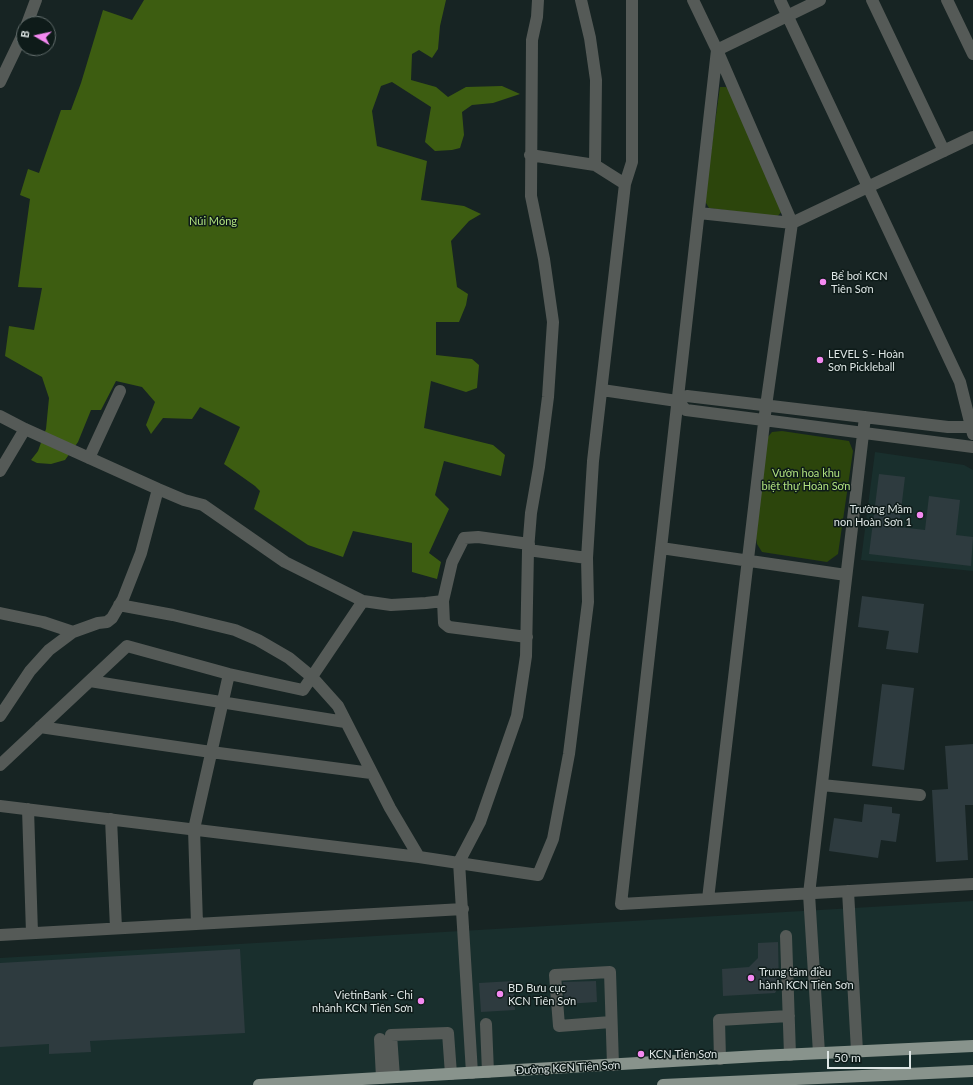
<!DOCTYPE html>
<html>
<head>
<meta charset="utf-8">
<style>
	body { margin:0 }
	#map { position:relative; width:973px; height:1085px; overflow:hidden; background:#172423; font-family:Lato,sans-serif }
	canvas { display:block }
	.north { position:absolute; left:16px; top:16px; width:40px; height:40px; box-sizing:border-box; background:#0e1b19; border:1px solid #616c6b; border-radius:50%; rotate:279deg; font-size:11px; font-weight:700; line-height:16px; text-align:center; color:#dee6e5 }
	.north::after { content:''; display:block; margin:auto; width:14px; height:18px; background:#f489f1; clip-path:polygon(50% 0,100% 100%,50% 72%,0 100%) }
	.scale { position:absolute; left:827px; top:1051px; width:84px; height:18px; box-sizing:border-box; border:2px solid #dee6e5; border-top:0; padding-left:5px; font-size:12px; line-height:14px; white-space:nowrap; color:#dee6e5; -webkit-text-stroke:3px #0e1b19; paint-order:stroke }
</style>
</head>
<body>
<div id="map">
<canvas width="973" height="1085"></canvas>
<div class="north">B</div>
<div class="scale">50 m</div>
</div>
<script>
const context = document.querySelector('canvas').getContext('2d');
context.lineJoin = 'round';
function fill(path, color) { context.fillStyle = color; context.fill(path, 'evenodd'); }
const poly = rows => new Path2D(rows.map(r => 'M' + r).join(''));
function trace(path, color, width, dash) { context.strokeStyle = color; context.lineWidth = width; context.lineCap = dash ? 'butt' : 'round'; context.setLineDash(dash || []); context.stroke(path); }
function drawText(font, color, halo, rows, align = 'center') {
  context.font = font + ' Lato,sans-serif'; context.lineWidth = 3; context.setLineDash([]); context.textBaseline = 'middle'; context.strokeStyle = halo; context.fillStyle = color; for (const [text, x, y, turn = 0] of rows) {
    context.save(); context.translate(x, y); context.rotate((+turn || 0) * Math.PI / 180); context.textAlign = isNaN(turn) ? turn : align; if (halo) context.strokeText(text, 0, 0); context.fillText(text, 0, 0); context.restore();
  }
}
const built = poly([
	[875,452,964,465,973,470,973,571,861,560],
	[973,901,973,1085,0,1085,0,958]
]);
const green = poly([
	[720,87,726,87,731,92,783,210,777,217,709,208,706,203,705,194],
	[782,431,849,441,853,451,838,554,827,562,762,552,757,544,756,538,767,438,772,432]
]);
const forest = poly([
	[144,0,446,0,440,26,438,49,432,58,419,50,412,54,411,80,436,87,448,97,466,87,502,86,520,94,493,103,472,105,462,112,464,135,460,148,452,150,435,151,425,142,431,107,392,82,381,86,372,111,377,146,427,161,421,200,464,206,481,214,469,221,451,241,457,287,468,294,466,305,459,322,436,322,436,355,472,359,479,365,477,388,466,392,431,381,424,428,493,445,505,455,501,476,444,461,435,495,449,509,429,553,441,562,437,579,412,572,412,543,353,531,343,557,308,545,254,509,260,491,255,486,224,464,240,427,200,407,192,419,163,418,151,434,146,425,155,402,142,387,116,381,101,410,91,410,78,442,65,460,51,464,37,463,31,460,38,451,46,429,49,398,42,377,5,356,9,326,34,330,42,288,18,287,30,199,20,195,28,169,39,173,61,110,71,110,81,83,103,10,132,20]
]);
const building = poly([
	[879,474,905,477,899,527,925,530,929,496,960,500,956,535,973,537,971,566,869,554],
	[862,596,924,604,918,653,886,649,889,631,858,627],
	[882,684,914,688,904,770,872,766],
	[973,744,973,805,965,805,968,860,936,862,932,790,948,789,945,746],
	[864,804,892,807,892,813,900,814,896,842,881,840,878,858,829,851,834,818,862,822],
	[778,942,779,986,775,993,723,996,722,969,749,967,758,958,758,943],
	[240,949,245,1033,90,1041,91,1052,49,1054,49,1044,0,1047,0,963],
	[513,981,515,1010,481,1012,479,983],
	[596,981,597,1002,565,1004,563,982]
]);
const minor = poly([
	[581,0,590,38,596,80,595,165,625,184],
	[693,0,717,50,792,223,766,406,708,899],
	[780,0,960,382,973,434],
	[820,0,717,50,621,904,973,884],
	[872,0,944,151],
	[947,0,973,54],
	[27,24,36,0],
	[0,82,24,32],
	[530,155,595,165],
	[699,213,792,223,973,137],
	[602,390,677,401,687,396,948,427,973,427],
	[677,401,686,410,973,447],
	[0,416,25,429,158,489,184,500,203,505,285,562,363,601,391,605,426,603,443,601,452,562,464,538,478,537,529,544],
	[89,458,120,391],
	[0,471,25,429],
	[661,548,846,575],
	[528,550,587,558],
	[443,601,444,623,449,627,527,637],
	[119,605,173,615,235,630,258,640,289,658,312,677,338,706,390,808,419,857],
	[0,613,43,622,73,632],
	[90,681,345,722],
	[0,716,30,671,49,650,73,632,98,623,107,622,112,618,123,599,141,553,158,489],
	[40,727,211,752,371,773],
	[0,765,127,646,229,674,303,690,363,601],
	[822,785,920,795],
	[0,806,419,857,538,875,553,839,569,754,588,602,587,558,593,461,625,184,632,162,632,0],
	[28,809,32,933],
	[111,819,116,928],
	[848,891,857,1051],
	[197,924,194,829,229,674],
	[0,935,463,909],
	[786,936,790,1055],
	[611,1022,559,1026,555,975,610,972,613,1065],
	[486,1024,488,1072],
	[380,1039,382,1078],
	[819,1053,809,894,865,417],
	[720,1059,719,1020,789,1016],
	[472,1073,459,862,480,822,517,716,526,656,528,550,531,513,539,467,548,397,553,322,544,259,531,196,532,40,537,17,538,0],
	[394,1077,391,1035,448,1033,451,1074]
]);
const major = poly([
	[259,1085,759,1056,973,1046],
	[663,1085,973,1071]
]);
const markers = [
	[823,282,4,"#f489f1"],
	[820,360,4,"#f489f1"],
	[920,515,4,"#f489f1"],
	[751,978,4,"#f489f1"],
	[500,994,4,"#f489f1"],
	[421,1001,4,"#f489f1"],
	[641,1054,4,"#f489f1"]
];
const parkNames = [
	["Núi Móng",213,221],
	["Vườn hoa khu",806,473],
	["biệt thự Hoàn Sơn",806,486]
];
const poiNames = [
	["Bể bơi KCN",831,276],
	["Tiên Sơn",831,289],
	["LEVEL S - Hoàn",828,354],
	["Sơn Pickleball",828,367],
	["Trường Mầm",912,509,"right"],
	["non Hoàn Sơn 1",912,522,"right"],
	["Trung tâm điều",759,972],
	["hành KCN Tiên Sơn",759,985],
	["BD Bưu cục",508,988],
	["KCN Tiên Sơn",508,1001],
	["VietinBank - Chi",413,995,"right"],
	["nhánh KCN Tiên Sơn",413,1008,"right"],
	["KCN Tiên Sơn",649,1054]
];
const streetNames = [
	["Đường KCN Tiên Sơn",568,1068,-3]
];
fill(built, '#192f2d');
fill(green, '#2c450c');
fill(forest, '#3d5d11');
fill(building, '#2e3b3f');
trace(minor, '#555a57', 12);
trace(major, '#88938c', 12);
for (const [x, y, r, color] of markers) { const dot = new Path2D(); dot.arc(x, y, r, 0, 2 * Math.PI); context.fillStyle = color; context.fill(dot); trace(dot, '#0e1b19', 1.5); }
drawText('11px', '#b1e27f', '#0e1b19', parkNames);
drawText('11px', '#dee6e5', '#0e1b19', poiNames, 'left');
drawText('11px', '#dee6e5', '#0e1b19', streetNames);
</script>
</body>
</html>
